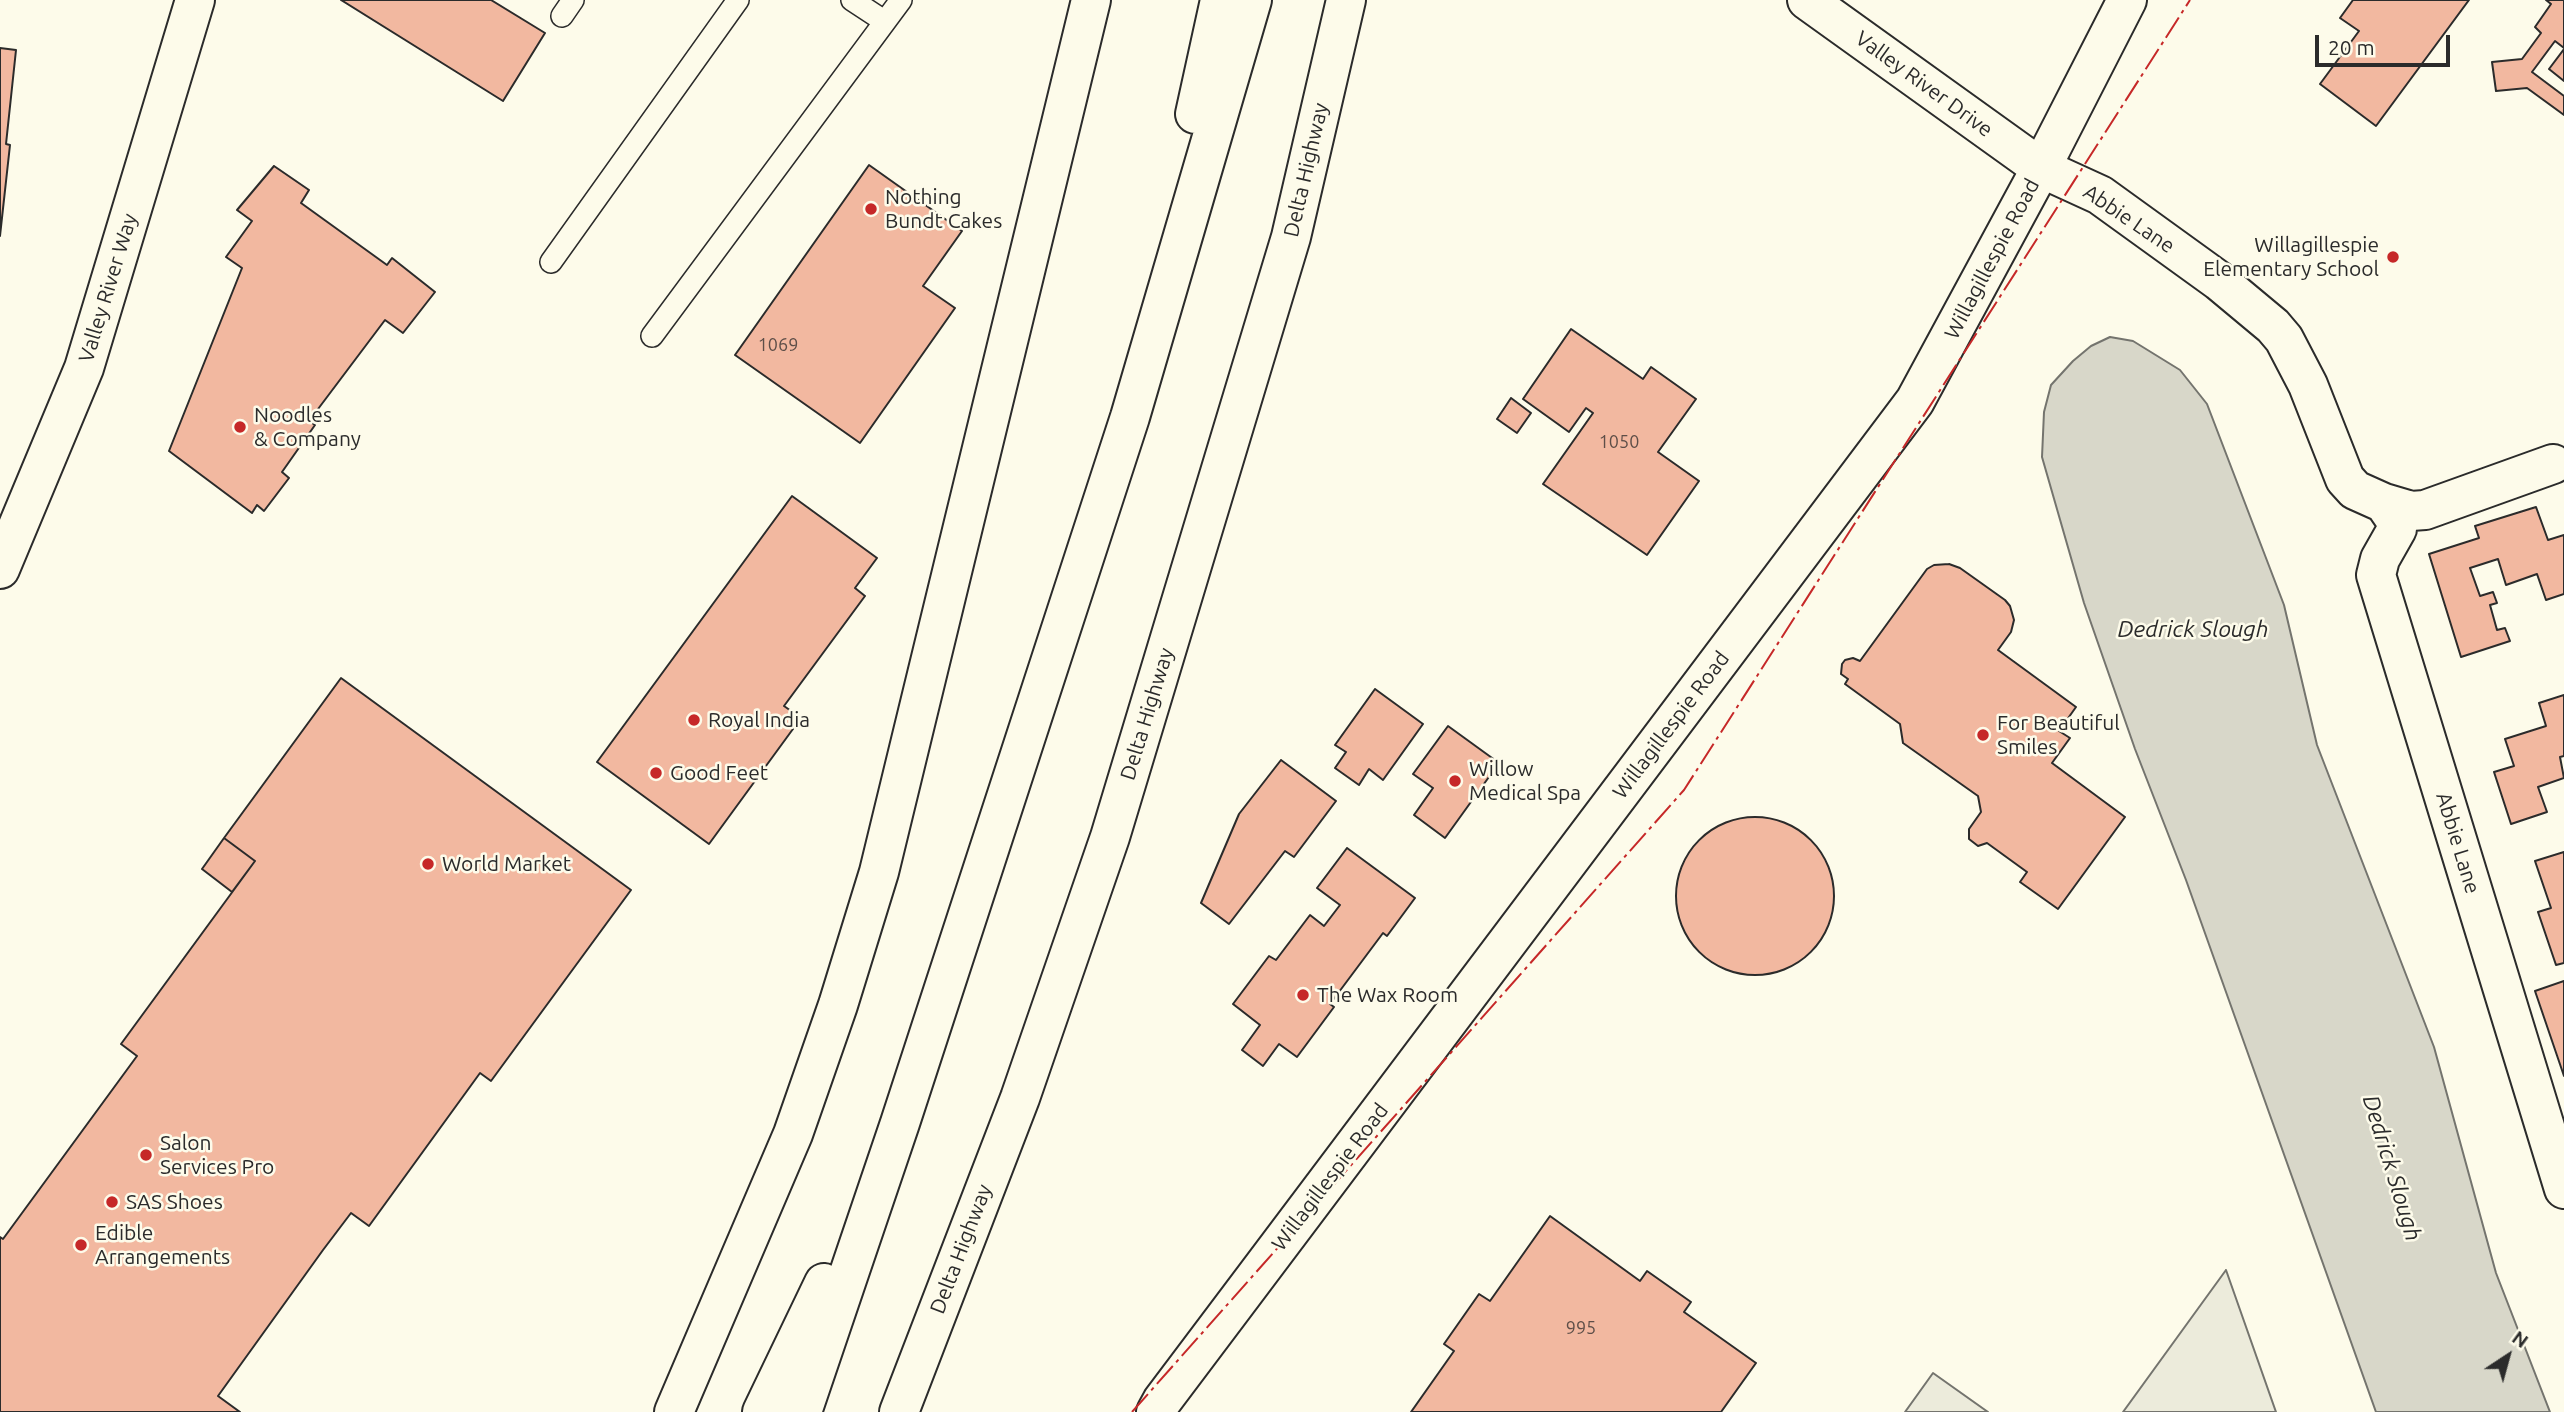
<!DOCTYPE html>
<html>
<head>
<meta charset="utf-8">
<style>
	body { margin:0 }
	#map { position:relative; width:2564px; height:1412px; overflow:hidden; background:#fdfbea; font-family:Ubuntu,sans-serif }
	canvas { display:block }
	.north { position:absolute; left:2473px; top:1321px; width:70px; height:70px; -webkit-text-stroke:5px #fdfbea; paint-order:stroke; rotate:36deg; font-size:19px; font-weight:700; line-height:28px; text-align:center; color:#2b2b2b }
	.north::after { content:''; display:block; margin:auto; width:24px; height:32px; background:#2b2b2b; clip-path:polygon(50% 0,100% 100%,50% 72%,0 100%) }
	.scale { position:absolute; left:2315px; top:35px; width:135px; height:32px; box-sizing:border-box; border:4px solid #2b2b2b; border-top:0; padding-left:9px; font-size:21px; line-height:24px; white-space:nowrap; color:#2b2b2b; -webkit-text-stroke:5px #fdfbea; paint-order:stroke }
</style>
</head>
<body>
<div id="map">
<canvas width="2564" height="1412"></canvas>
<div class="north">N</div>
<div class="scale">20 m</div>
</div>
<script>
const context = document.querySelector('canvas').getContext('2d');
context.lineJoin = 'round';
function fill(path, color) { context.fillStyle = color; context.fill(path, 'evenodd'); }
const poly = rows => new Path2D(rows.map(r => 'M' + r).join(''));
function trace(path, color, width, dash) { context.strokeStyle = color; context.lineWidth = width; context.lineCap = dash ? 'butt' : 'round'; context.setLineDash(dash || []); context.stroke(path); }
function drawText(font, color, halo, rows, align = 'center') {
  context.font = font + ' Ubuntu,sans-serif'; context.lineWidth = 5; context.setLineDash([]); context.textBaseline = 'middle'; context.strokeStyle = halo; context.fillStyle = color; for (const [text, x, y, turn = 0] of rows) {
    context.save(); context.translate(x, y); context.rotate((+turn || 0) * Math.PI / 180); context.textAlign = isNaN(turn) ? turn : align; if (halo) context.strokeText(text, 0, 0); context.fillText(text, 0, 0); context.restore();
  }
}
const green = poly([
	[2226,1270,2276,1412,2123,1412,2226,1270],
	[1933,1373,1988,1412,1905,1412,1933,1373]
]);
const water = poly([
	[2110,337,2133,341,2180,370,2207,404,2284,605,2317,745,2434,1047,2496,1273,2550,1412,2376,1412,2186,880,2135,749,2084,603,2042,457,2044,412,2051,385,2073,361,2091,346,2110,337]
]);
const building = poly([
	[341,0,491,0,545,33,503,101,341,0],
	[2353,0,2469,0,2376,126,2320,84,2359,31,2340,18,2353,0],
	[2546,0,2564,0,2564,48,2555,41,2532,72,2564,96,2564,115,2527,88,2496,91,2492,62,2522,59,2541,33,2535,27,2551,4,2546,0],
	[0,48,16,50,6,144,10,145,0,236,0,48],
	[2564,49,2564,81,2549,69,2564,49],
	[869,165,962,231,923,286,955,308,860,443,735,355,869,165],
	[274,166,309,190,301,203,387,265,392,258,435,292,403,333,385,320,309,421,315,425,282,472,289,478,264,511,257,505,252,513,169,451,242,268,226,257,252,221,237,210,274,166],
	[1571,329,1643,379,1651,367,1696,399,1658,452,1699,481,1647,555,1543,484,1593,413,1586,408,1569,432,1523,399,1571,329],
	[1511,398,1531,413,1517,433,1497,419,1511,398],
	[792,496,877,558,855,588,865,596,784,706,801,718,709,844,597,762,792,496],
	[2536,507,2548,540,2564,535,2564,594,2546,600,2537,574,2506,585,2498,559,2470,568,2480,596,2493,592,2497,603,2490,605,2497,630,2505,628,2510,641,2461,657,2429,554,2479,538,2475,526,2536,507],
	[1949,564,1960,568,2005,600,2010,606,2014,620,2011,632,1998,650,2076,707,2059,731,2070,738,2052,763,2125,817,2058,909,2020,882,2027,872,1987,843,1978,846,1969,839,1969,829,1981,812,1978,796,1903,743,1900,724,1845,684,1848,679,1841,674,1842,664,1845,660,1853,658,1860,661,1927,569,1934,565,1949,564],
	[341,678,631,890,491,1081,480,1073,369,1226,351,1213,323,1250,218,1396,240,1412,0,1412,0,1237,3,1239,137,1056,121,1044,255,861,224,838,341,678],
	[1375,689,1423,724,1383,780,1369,769,1359,785,1335,768,1346,752,1335,745,1375,689],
	[2564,695,2564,756,2560,757,2564,778,2538,787,2547,812,2511,824,2494,772,2514,766,2505,739,2546,726,2539,703,2564,695],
	[1448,726,1499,763,1445,838,1414,815,1433,788,1413,774,1448,726],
	[1281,760,1336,801,1294,857,1285,851,1229,924,1201,903,1239,814,1281,760],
	'1676 896a79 79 0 1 1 158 0a79 79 0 1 1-158 0Z',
	[224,838,255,861,232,892,202,869,224,838],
	[1347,848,1415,898,1387,936,1383,933,1330,1004,1334,1007,1297,1057,1279,1044,1263,1066,1242,1050,1260,1025,1233,1004,1269,956,1276,960,1310,915,1324,926,1340,905,1317,888,1347,848],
	[2564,852,2564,963,2556,965,2538,912,2551,908,2535,861,2564,852],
	[2564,981,2564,1076,2535,991,2564,981],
	[1550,1216,1640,1281,1647,1271,1691,1302,1684,1312,1756,1363,1721,1412,1411,1412,1454,1351,1444,1344,1479,1294,1490,1301,1550,1216]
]);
const lane = poly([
	[852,0,884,21],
	[562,16,573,0],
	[551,262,738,0],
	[652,336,901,0]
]);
const street = poly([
	[2041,168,2100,195,2219,281,2273,326,2284,339,2308,385,2345,479,2355,490,2384,503,2395,519,2397,529,2380,559,2376,575,2564,1189],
	[2384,503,2411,511,2425,510,2553,464]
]);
const secondary = poly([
	[1807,0,2041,168],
	[0,569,84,368,195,0],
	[1156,1412,1162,1401,1915,401,2041,168,2127,0]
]);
const highway = poly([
	[1195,114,1220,0],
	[674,1412,793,1134,838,1005,879,872,1091,0],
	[762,1412,824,1283],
	[802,1412,900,1123,1130,417,1252,0],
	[899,1412,1020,1098,1110,837,1291,237,1346,0]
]);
const power = poly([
	[1132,1412,1684,790,2190,0]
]);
const markers = [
	[871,209,7,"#c62828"],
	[2393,257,7,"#c62828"],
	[240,427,7,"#c62828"],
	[694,720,7,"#c62828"],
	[1983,735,7,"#c62828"],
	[656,773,7,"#c62828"],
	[1455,781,7,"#c62828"],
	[428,864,7,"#c62828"],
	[1303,995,7,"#c62828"],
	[146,1155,7,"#c62828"],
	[112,1202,7,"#c62828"],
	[81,1245,7,"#c62828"]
];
const numberNames = [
	["1069",778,345],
	["1050",1619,442],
	["995",1581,1328]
];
const streetNames = [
	["Valley River Drive",1924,84,36],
	["Delta Highway",1306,170,-77],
	["Abbie Lane",2129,219,34],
	["Willagillespie Road",1992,259,-62],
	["Valley River Way",108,288,-73],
	["Delta Highway",1147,714,-73],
	["Willagillespie Road",1671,725,-53],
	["Abbie Lane",2458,843,73],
	["Willagillespie Road",1330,1177,-53],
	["Delta Highway",961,1249,-69]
];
const poiNames = [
	["Nothing",885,197],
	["Bundt Cakes",885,221],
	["Willagillespie",2379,245,"right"],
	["Elementary School",2379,269,"right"],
	["Noodles",254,415],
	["& Company",254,439],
	["Royal India",708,720],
	["For Beautiful",1997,723],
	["Smiles",1997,747],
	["Willow",1469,769],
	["Medical Spa",1469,793],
	["Good Feet",670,773],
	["World Market",442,864],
	["The Wax Room",1317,995],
	["Salon",160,1143],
	["Services Pro",160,1167],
	["SAS Shoes",126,1202],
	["Edible",95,1233],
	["Arrangements",95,1257]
];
const waterNames = [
	["Dedrick Slough",2193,629],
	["Dedrick Slough",2392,1168,73]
];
fill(green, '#ecebdb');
trace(green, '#74746e', 2);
fill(water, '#d8d7c9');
trace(water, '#74746e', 2);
fill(building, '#f2b8a0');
trace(building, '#2b2b2b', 2);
trace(lane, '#2b2b2b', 24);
trace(street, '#2b2b2b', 42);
trace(secondary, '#2b2b2b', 42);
trace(highway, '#2b2b2b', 42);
trace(lane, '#fdfbea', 21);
trace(street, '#fdfbea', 38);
trace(secondary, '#fdfbea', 38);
trace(highway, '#fdfbea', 38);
trace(power, '#c62828', 2, [24, 5, 3.5, 5]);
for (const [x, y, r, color] of markers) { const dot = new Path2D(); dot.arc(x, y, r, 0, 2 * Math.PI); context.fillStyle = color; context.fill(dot); trace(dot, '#fdfbea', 2.5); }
drawText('18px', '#5d4e48', null, numberNames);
drawText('21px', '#2b2b2b', '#fdfbea', streetNames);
drawText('21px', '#2b2b2b', '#fdfbea', poiNames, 'left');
drawText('italic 23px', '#2b2b2b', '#fdfbea', waterNames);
</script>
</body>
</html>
